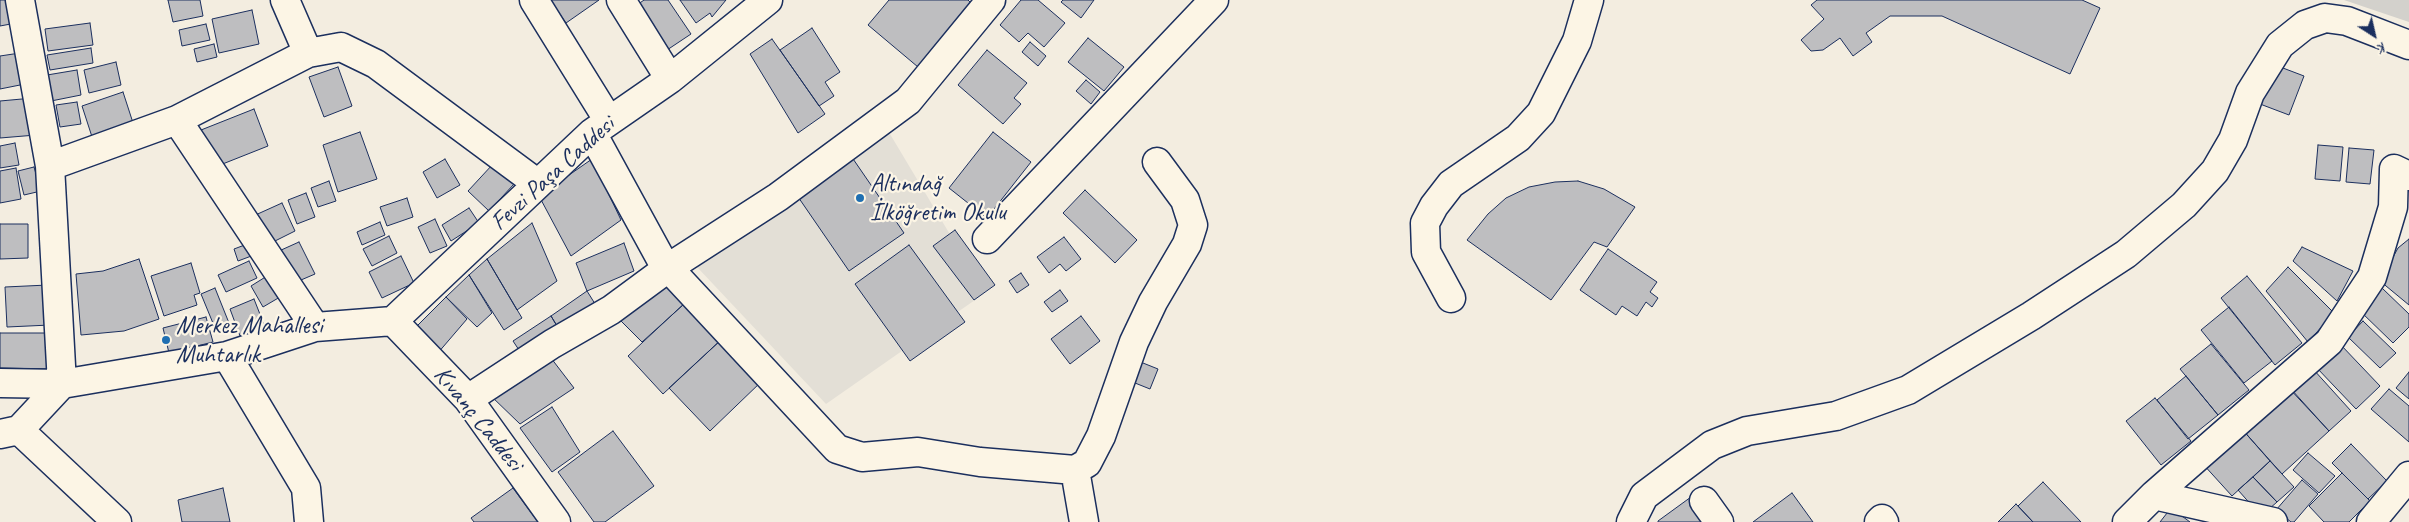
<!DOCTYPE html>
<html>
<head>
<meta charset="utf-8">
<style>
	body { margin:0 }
	#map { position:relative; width:2409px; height:522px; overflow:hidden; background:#f3ede0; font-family:Caveat,sans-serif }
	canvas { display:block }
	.north { position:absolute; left:2349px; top:10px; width:50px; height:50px; -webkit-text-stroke:4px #fcf5e5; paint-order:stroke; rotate:145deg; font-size:14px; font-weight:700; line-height:20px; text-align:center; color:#1b2f5e }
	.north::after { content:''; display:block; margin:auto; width:18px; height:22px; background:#1b2f5e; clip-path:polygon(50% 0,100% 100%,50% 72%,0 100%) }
</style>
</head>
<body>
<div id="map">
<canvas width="2409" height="522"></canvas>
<div class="north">K</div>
</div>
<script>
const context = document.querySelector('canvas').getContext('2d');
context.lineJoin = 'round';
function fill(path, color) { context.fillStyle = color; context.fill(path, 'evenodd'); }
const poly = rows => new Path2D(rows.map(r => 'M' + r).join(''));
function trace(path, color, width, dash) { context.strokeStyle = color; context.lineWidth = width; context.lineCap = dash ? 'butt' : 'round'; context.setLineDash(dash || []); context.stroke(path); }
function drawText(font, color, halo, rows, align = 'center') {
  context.font = font + ' Caveat,sans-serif'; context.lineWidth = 4.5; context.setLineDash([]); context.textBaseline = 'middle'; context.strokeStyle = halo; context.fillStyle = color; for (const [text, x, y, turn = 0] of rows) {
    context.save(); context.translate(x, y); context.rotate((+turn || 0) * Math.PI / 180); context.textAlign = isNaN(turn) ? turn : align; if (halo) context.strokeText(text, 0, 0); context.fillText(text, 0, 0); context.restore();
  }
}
const built = poly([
	[887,129,985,293,826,404,697,267]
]);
const green = poly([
	[2344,0,2409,0,2409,22]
]);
const building = poly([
	[0,0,9,0,16,23,0,26,0,0],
	[168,0,200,0,203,16,173,22,168,0],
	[550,0,599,0,566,23,550,0],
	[644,0,668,0,691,34,667,50,637,5,644,0],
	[680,0,726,0,712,17,710,13,696,23,680,0],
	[889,0,968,0,971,3,918,67,868,25,889,0],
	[1021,0,1038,0,1065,23,1044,47,1028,33,1019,42,1000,25,1021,0],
	[1063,0,1094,0,1081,18,1061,2,1063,0],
	[1817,0,2082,0,2100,8,2070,74,1942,16,1890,16,1866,33,1872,42,1853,56,1840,38,1823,50,1811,51,1801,40,1824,19,1811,5,1817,0],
	[252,10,259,44,219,53,212,19,252,10],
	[90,23,93,45,48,51,45,29,90,23],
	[206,24,210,40,182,46,179,30,206,24],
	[812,28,840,72,825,82,834,96,819,106,780,50,812,28],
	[1088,38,1124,67,1104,91,1068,62,1088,38],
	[772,39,825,114,798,133,750,54,772,39],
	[1030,42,1046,56,1038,66,1022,52,1030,42],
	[214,44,217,57,197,62,194,49,214,44],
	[91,48,93,63,50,70,47,55,91,48],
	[987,50,1027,83,1014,98,1021,104,1003,124,958,85,987,50],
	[20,53,25,84,0,89,0,56,20,53],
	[116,62,121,85,89,93,84,70,116,62],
	[2275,65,2304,76,2289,115,2260,104,2275,65],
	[338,67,352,106,324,117,309,77,338,67],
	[77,70,81,95,51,101,47,75,77,70],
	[1086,80,1100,92,1091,104,1076,91,1086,80],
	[123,92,135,129,94,143,82,106,123,92],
	[33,98,36,135,0,138,0,101,33,98],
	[77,102,81,124,60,127,56,105,77,102],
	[254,109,268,146,215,167,201,130,254,109],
	[360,132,377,179,338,192,323,145,360,132],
	[993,132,1031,162,987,218,949,188,993,132],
	[15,143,19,165,0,168,0,146,15,143],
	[2318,145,2343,147,2340,181,2315,179,2318,145],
	[2349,148,2374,150,2370,184,2346,182,2349,148],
	[849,153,904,233,849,271,794,191,849,153],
	[445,159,460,185,437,198,423,172,445,159],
	[592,159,621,220,571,256,539,196,592,159],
	[493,164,514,184,489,211,468,191,493,164],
	[34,167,41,191,24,195,18,171,34,167],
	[16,168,21,199,0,203,0,171,16,168],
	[329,181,336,201,318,207,311,188,329,181],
	[1578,181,1604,189,1635,207,1607,247,1594,242,1551,300,1467,240,1488,214,1506,198,1529,187,1555,182,1578,181],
	[1085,190,1137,240,1115,263,1063,213,1085,190],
	[306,193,315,217,297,224,288,200,306,193],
	[407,198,413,217,387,226,380,207,407,198],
	[282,203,295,231,265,246,251,217,282,203],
	[469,208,479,223,451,241,442,225,469,208],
	[435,219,447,246,430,253,418,227,435,219],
	[380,222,385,235,362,245,357,232,380,222],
	[532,223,557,281,517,310,487,259,532,223],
	[0,224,28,224,28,258,0,259,0,224],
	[955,230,995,285,974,300,933,246,955,230],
	[389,236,397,253,372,266,363,249,389,236],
	[1064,237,1081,259,1066,271,1060,264,1049,273,1037,257,1064,237],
	[2409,239,2409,305,2380,281,2398,248,2409,239],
	[299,242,315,274,294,283,279,251,299,242],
	[250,243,254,255,238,261,234,249,250,243],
	[624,243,634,271,587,291,576,263,624,243],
	[909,245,965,322,910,361,855,284,909,245],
	[2302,247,2353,271,2337,301,2293,261,2302,247],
	[1608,249,1657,282,1650,292,1658,298,1652,307,1646,302,1637,316,1622,306,1616,315,1580,290,1608,249],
	[401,256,414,283,382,298,369,272,401,256],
	[139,259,159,319,124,331,81,335,76,274,103,271,139,259],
	[487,259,522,318,504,330,469,275,487,259],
	[249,261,257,278,226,292,218,275,249,261],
	[191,263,200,293,194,295,197,305,164,316,151,276,191,263],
	[2288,267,2334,313,2308,342,2266,291,2288,267],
	[1021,273,1029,285,1017,293,1009,281,1021,273],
	[469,275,492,313,477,327,446,297,469,275],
	[267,276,280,297,263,307,251,286,267,276],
	[2247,276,2302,343,2275,365,2221,298,2247,276],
	[659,279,683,305,642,342,618,318,659,279],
	[48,285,50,325,7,327,5,287,48,285],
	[215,288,231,328,217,333,201,294,215,288],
	[2382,288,2409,314,2409,327,2393,343,2360,311,2382,288],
	[1060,290,1068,301,1052,312,1044,302,1060,290],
	[587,291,597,307,560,331,551,316,587,291],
	[446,297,467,319,437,354,413,330,446,297],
	[254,299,265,327,240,336,230,309,254,299],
	[688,300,723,338,663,394,628,356,688,300],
	[2229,307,2272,361,2244,383,2201,330,2229,307],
	[551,316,560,331,523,356,513,341,551,316],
	[1081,316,1100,341,1070,364,1051,339,1081,316],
	[206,317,213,342,169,353,163,328,206,317],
	[2363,321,2396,353,2380,368,2348,337,2363,321],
	[0,333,49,333,48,369,0,368,0,333],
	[723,338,762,381,710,431,669,388,723,338],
	[2211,344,2249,390,2218,415,2180,369,2211,344],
	[2340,344,2380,386,2356,409,2316,367,2340,344],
	[551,358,574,388,520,424,490,395,551,358],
	[1133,359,1158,369,1150,389,1125,379,1133,359],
	[2313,369,2351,411,2329,431,2291,389,2313,369],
	[2409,372,2409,399,2396,388,2409,372],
	[2186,376,2218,415,2188,439,2157,400,2186,376],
	[2287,386,2329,431,2282,474,2241,428,2287,386],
	[2389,389,2409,406,2409,442,2371,409,2389,389],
	[2155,398,2191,441,2161,465,2126,421,2155,398],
	[552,407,580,452,552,472,520,428,552,407],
	[2241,428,2270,461,2232,496,2202,463,2241,428],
	[613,431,654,486,605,522,594,522,558,472,613,431],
	[2351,444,2387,481,2368,499,2332,463,2351,444],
	[2308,453,2335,476,2319,493,2293,470,2308,453],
	[2270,461,2294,487,2277,502,2253,477,2270,461],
	[2342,473,2370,501,2349,522,2324,522,2309,506,2342,473],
	[2253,477,2277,502,2261,516,2238,490,2253,477],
	[2302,480,2318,494,2294,522,2291,522,2276,510,2302,480],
	[2043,482,2081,522,2033,522,2018,506,2043,482],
	[223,488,230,522,182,522,178,500,223,488],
	[513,488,538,522,474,522,471,518,513,488],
	[1792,493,1813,522,1753,522,1792,493],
	[1691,497,1711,522,1658,522,1658,521,1691,497],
	[2016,504,2033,522,1998,522,2016,504],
	[2171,508,2190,522,2160,522,2171,508]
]);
const minor = poly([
	[20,0,50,166],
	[285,0,308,53],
	[534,0,609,121],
	[621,0,670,79],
	[177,120,315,327],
	[592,133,662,261,837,449,862,457,918,452,980,462,1075,470],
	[987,239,1214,0],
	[1451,298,1426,252,1425,223,1434,206,1451,184,1518,138,1541,113,1577,41,1589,0],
	[393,321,592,133,670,79,768,0],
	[393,321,468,399,556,522],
	[227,356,306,488,309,522],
	[0,383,62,384,50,166,177,120,308,53,341,47,376,64,538,184],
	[468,399,552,344,611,310,668,268,778,197,908,101,991,0],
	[19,430,117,522],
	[0,434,19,430,62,384,227,356,315,327,393,321],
	[2154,495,2329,342,2372,277,2393,207,2394,169,2409,176],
	[1704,501,1719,522],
	[1084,522,1075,470,1087,463,1101,436,1134,342,1153,302,1187,244,1193,225,1185,200,1157,162],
	[1631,522,1644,496,1712,445,1747,431,1836,416,1908,390,2031,316,2126,254,2184,205,2215,171,2233,140,2250,93,2280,45,2305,25,2325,18,2347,21,2409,45],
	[1879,522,1882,519,1884,522],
	[2127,522,2154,495,2273,522],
	[2371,522,2409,476]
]);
const markers = [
	[860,198,5,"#1f6fb2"],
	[166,340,5,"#1f6fb2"]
];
const streetNames = [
	["Fevzi Paşa Caddesi",553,174,-42],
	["Kıvanç Caddesi",478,419,51]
];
const poiNames = [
	["Altındağ",870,184],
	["İlköğretim Okulu",870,213],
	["Merkez Mahallesi",176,326],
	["Muhtarlık",176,355]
];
fill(built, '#e3dfd6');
fill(green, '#d3d1cc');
fill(building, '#bebec0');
trace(building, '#1b2f5e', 1);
trace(minor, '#1b2f5e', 31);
trace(minor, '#fcf5e5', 28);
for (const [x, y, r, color] of markers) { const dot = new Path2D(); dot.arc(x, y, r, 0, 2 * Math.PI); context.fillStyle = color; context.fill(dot); trace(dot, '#fcf5e5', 2); }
drawText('25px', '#1b2f5e', '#fcf5e5', streetNames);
drawText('25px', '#1b2f5e', '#fcf5e5', poiNames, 'left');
</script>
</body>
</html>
